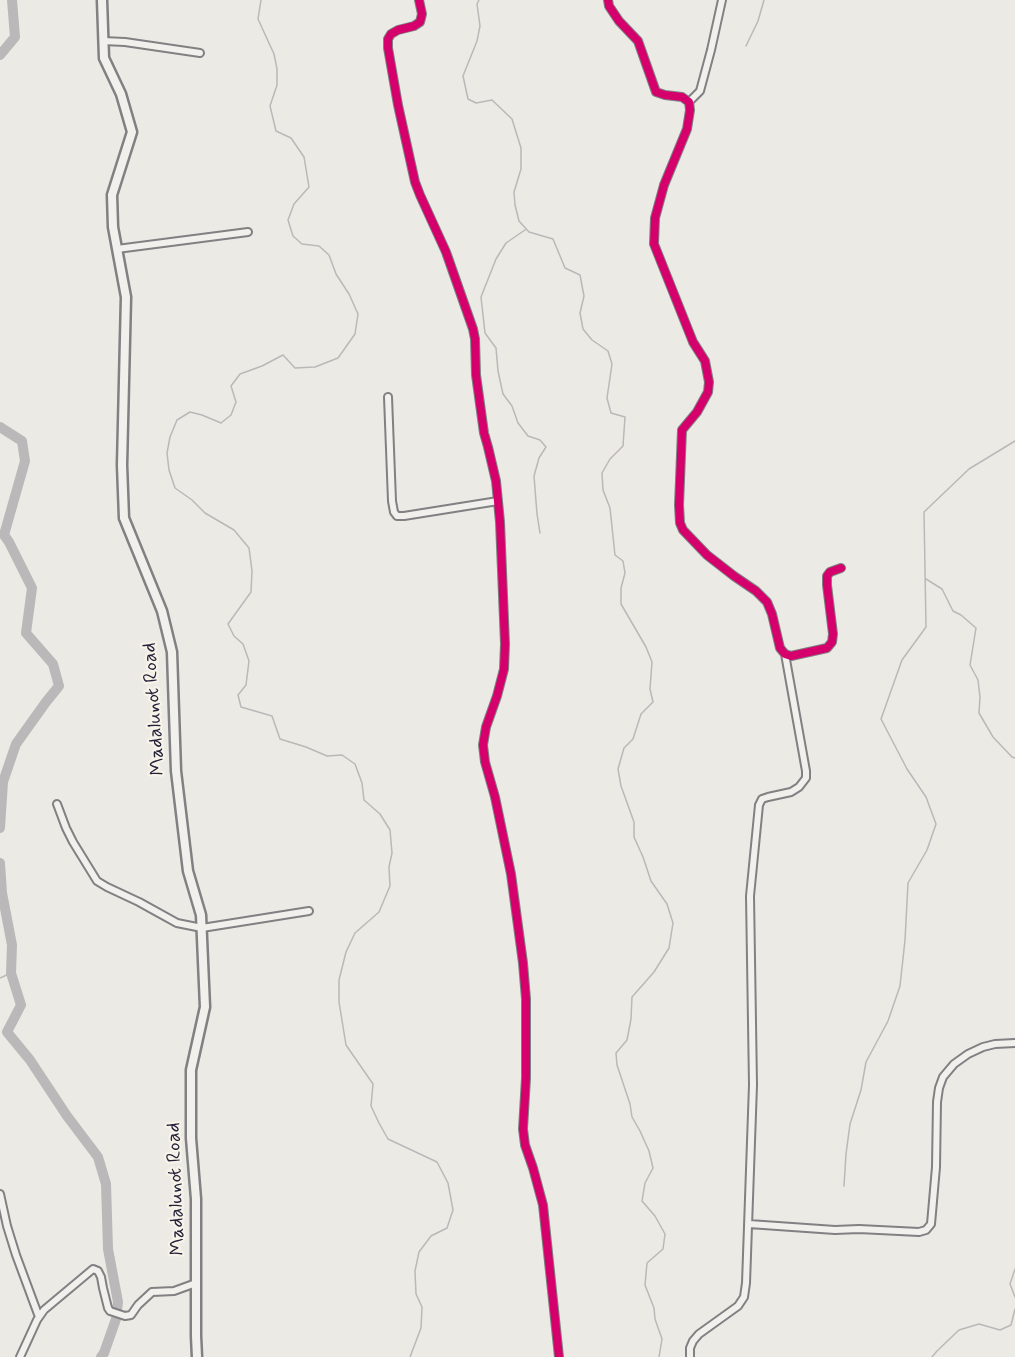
<!DOCTYPE html>
<html>
<head>
<meta charset="utf-8">
<style>
	body { margin:0 }
	canvas { display:block; background:#ebeae4 }
</style>
</head>
<body>
<canvas width="1015" height="1357"></canvas>
<script>
const context = document.querySelector('canvas').getContext('2d');
context.lineJoin = 'round';
const poly = rows => new Path2D(rows.map(r => 'M' + r).join(''));
function trace(path, color, width, dash) { context.strokeStyle = color; context.lineWidth = width; context.lineCap = dash ? 'butt' : 'round'; context.setLineDash(dash || []); context.stroke(path); }
function drawText(font, color, halo, rows, align = 'center') {
  context.font = font + ' Mynerve,sans-serif'; context.lineWidth = 4.5; context.setLineDash([]); context.textBaseline = 'middle'; context.strokeStyle = halo; context.fillStyle = color; for (const [text, x, y, turn = 0] of rows) {
    context.save(); context.translate(x, y); context.rotate((+turn || 0) * Math.PI / 180); context.textAlign = isNaN(turn) ? turn : align; if (halo) context.strokeText(text, 0, 0); context.fillText(text, 0, 0); context.restore();
  }
}
const stream = poly([
	[261,0,258,19,274,54,277,69,277,85,270,106,276,131,291,138,304,157,309,187,294,204,288,220,293,236,302,244,319,246,329,255,336,274,349,294,358,314,355,334,338,358,315,367,295,368,283,355,262,366,240,374,231,386,236,402,231,415,221,423,202,415,190,412,177,420,170,437,167,453,169,470,175,488,192,500,205,513,234,530,249,548,252,571,251,592,228,624,234,636,243,644,249,661,246,685,238,695,241,707,272,716,280,739,306,747,327,756,342,755,355,764,362,783,364,800,380,814,390,830,392,853,389,867,390,886,379,912,355,933,346,952,339,980,339,1002,346,1045,373,1084,371,1106,379,1123,388,1139,437,1162,448,1183,453,1210,447,1228,431,1236,419,1252,415,1271,416,1294,422,1307,421,1328,410,1357],
	[479,0,477,4,480,26,477,41,463,76,468,99,476,103,492,100,512,119,521,148,521,169,514,192,515,205,519,221,529,232,553,239,565,268,580,275,584,296,580,313,583,329,592,340,608,351,612,364,607,398,611,413,625,417,623,446,610,459,602,473,603,490,610,508,615,555,623,561,625,573,621,588,621,604,646,647,652,662,650,689,653,702,641,714,633,739,624,748,618,769,621,786,634,822,634,837,643,857,651,881,667,904,673,923,669,948,654,972,632,997,631,1019,627,1040,616,1053,617,1065,630,1104,632,1117,640,1131,649,1151,653,1168,645,1183,642,1201,655,1216,665,1234,663,1249,647,1263,645,1285,654,1308,655,1319,662,1339,659,1357],
	[746,46,758,21,764,0],
	[525,230,506,243,496,259,481,297,485,333,496,348,498,371,503,394,512,406,518,423,528,436,540,440,546,447,539,458,534,476,537,514,540,533],
	[926,579,942,589,953,611,961,615,976,628,970,665,978,680,980,697,979,713,993,737,1012,757,1015,758],
	[0,978,11,973],
	[844,1186,846,1154,850,1124,861,1090,866,1062,888,1021,900,986,905,940,908,883,927,850,936,824,926,797,907,769,881,719,902,660,926,627,924,512,969,469,1015,441],
	[1015,1269,1010,1284,1015,1297],
	[932,1357,937,1351,959,1330,979,1324,1000,1330,1011,1325,1015,1309]
]);
const river = poly([
	[0,55,15,37,12,0],
	[0,427,22,441,25,461,4,535,9,542,32,588,26,633,53,664,59,686,46,702,16,744,3,782,0,828],
	[0,863,2,893,12,945,11,973,21,1005,7,1032,30,1060,67,1116,98,1157,106,1184,108,1249,118,1302,117,1310],
	[101,1357,104,1353,116,1319]
]);
const minor = poly([
	[419,0,422,14,420,22,414,26,398,30,391,34,388,39,388,48,398,105,415,182,420,195,446,252,473,329,475,339,476,375,484,433,488,447,496,481,500,522,505,644,504,669,497,696,486,727,483,745,485,762,495,797,511,874,523,963,526,999,526,1078,523,1129,525,1145,533,1168,543,1205,559,1357],
	[608,0,609,6,619,21,638,41,656,92,665,95,682,97,689,102,690,110,687,129,664,185,655,218,654,244,693,342,705,361,709,382,708,392,697,412,682,430,679,505,680,523,683,530,707,555,734,576,756,591,767,602,772,614,780,648,785,654,791,656,827,648,832,642,833,634,827,585,827,576,830,572,841,568],
	[103,41,125,42,200,53],
	[689,102,700,91,711,50,722,0],
	[117,249,248,232],
	[388,397,392,501,394,512,397,516,404,516,498,501],
	[57,804,66,828,73,842,97,881,107,887,139,902,177,923,202,928,309,911],
	[0,1194,7,1226,16,1255,39,1317],
	[749,1224,835,1230,859,1229,919,1232,926,1230,931,1224,936,1167,937,1102,939,1088,943,1077,954,1064,968,1054,983,1047,995,1044,1015,1043],
	[20,1357,37,1320,44,1310,93,1269,98,1271,101,1277,103,1288,108,1308,110,1311,125,1316,131,1315,138,1305,152,1292,174,1291,196,1283],
	[690,1357,690,1348,693,1341,699,1334,738,1306,744,1297,746,1283,753,1085,750,896,759,805,762,799,768,797,791,792,799,787,806,778,806,771,785,654]
]);
const major = poly([
	[102,0,104,58,121,94,132,132,112,195,113,227,126,297,122,465,124,518,162,611,172,652,176,771,188,871,201,915,205,1007,191,1070,191,1138,196,1199,196,1336,197,1357]
]);
const cycleway = poly([
	[419,0,422,14,420,22,414,26,398,30,391,34,388,39,388,48,398,105,415,182,420,195,446,252,473,329,475,339,476,375,484,433,488,447,496,481,500,522,505,644,504,669,497,696,486,727,483,745,485,762,495,797,511,874,523,963,526,999,526,1078,523,1129,525,1145,533,1168,543,1205,559,1357],
	[608,0,609,6,619,21,638,41,656,92,665,95,682,97,689,102,690,110,687,129,664,185,655,218,654,244,693,342,705,361,709,382,708,392,697,412,682,430,679,505,680,523,683,530,707,555,734,576,756,591,767,602,772,614,780,648,785,654,791,656,827,648,832,642,833,634,827,585,827,576,830,572,841,568]
]);
const streetNames = [
	["Madalunot Road",155,709,-94],
	["Madalunot Road",177,1189,-92]
];
trace(stream, '#bbb8b9', 1.5);
trace(river, '#bbb8b9', 10);
trace(minor, '#818083', 10);
trace(major, '#818083', 13);
trace(minor, '#f1f0ec', 6);
trace(major, '#f1f0ec', 8);
trace(cycleway, '#d6006c', 8);
drawText('20px', '#22223b', '#f7f3e8', streetNames);
</script>
</body>
</html>
